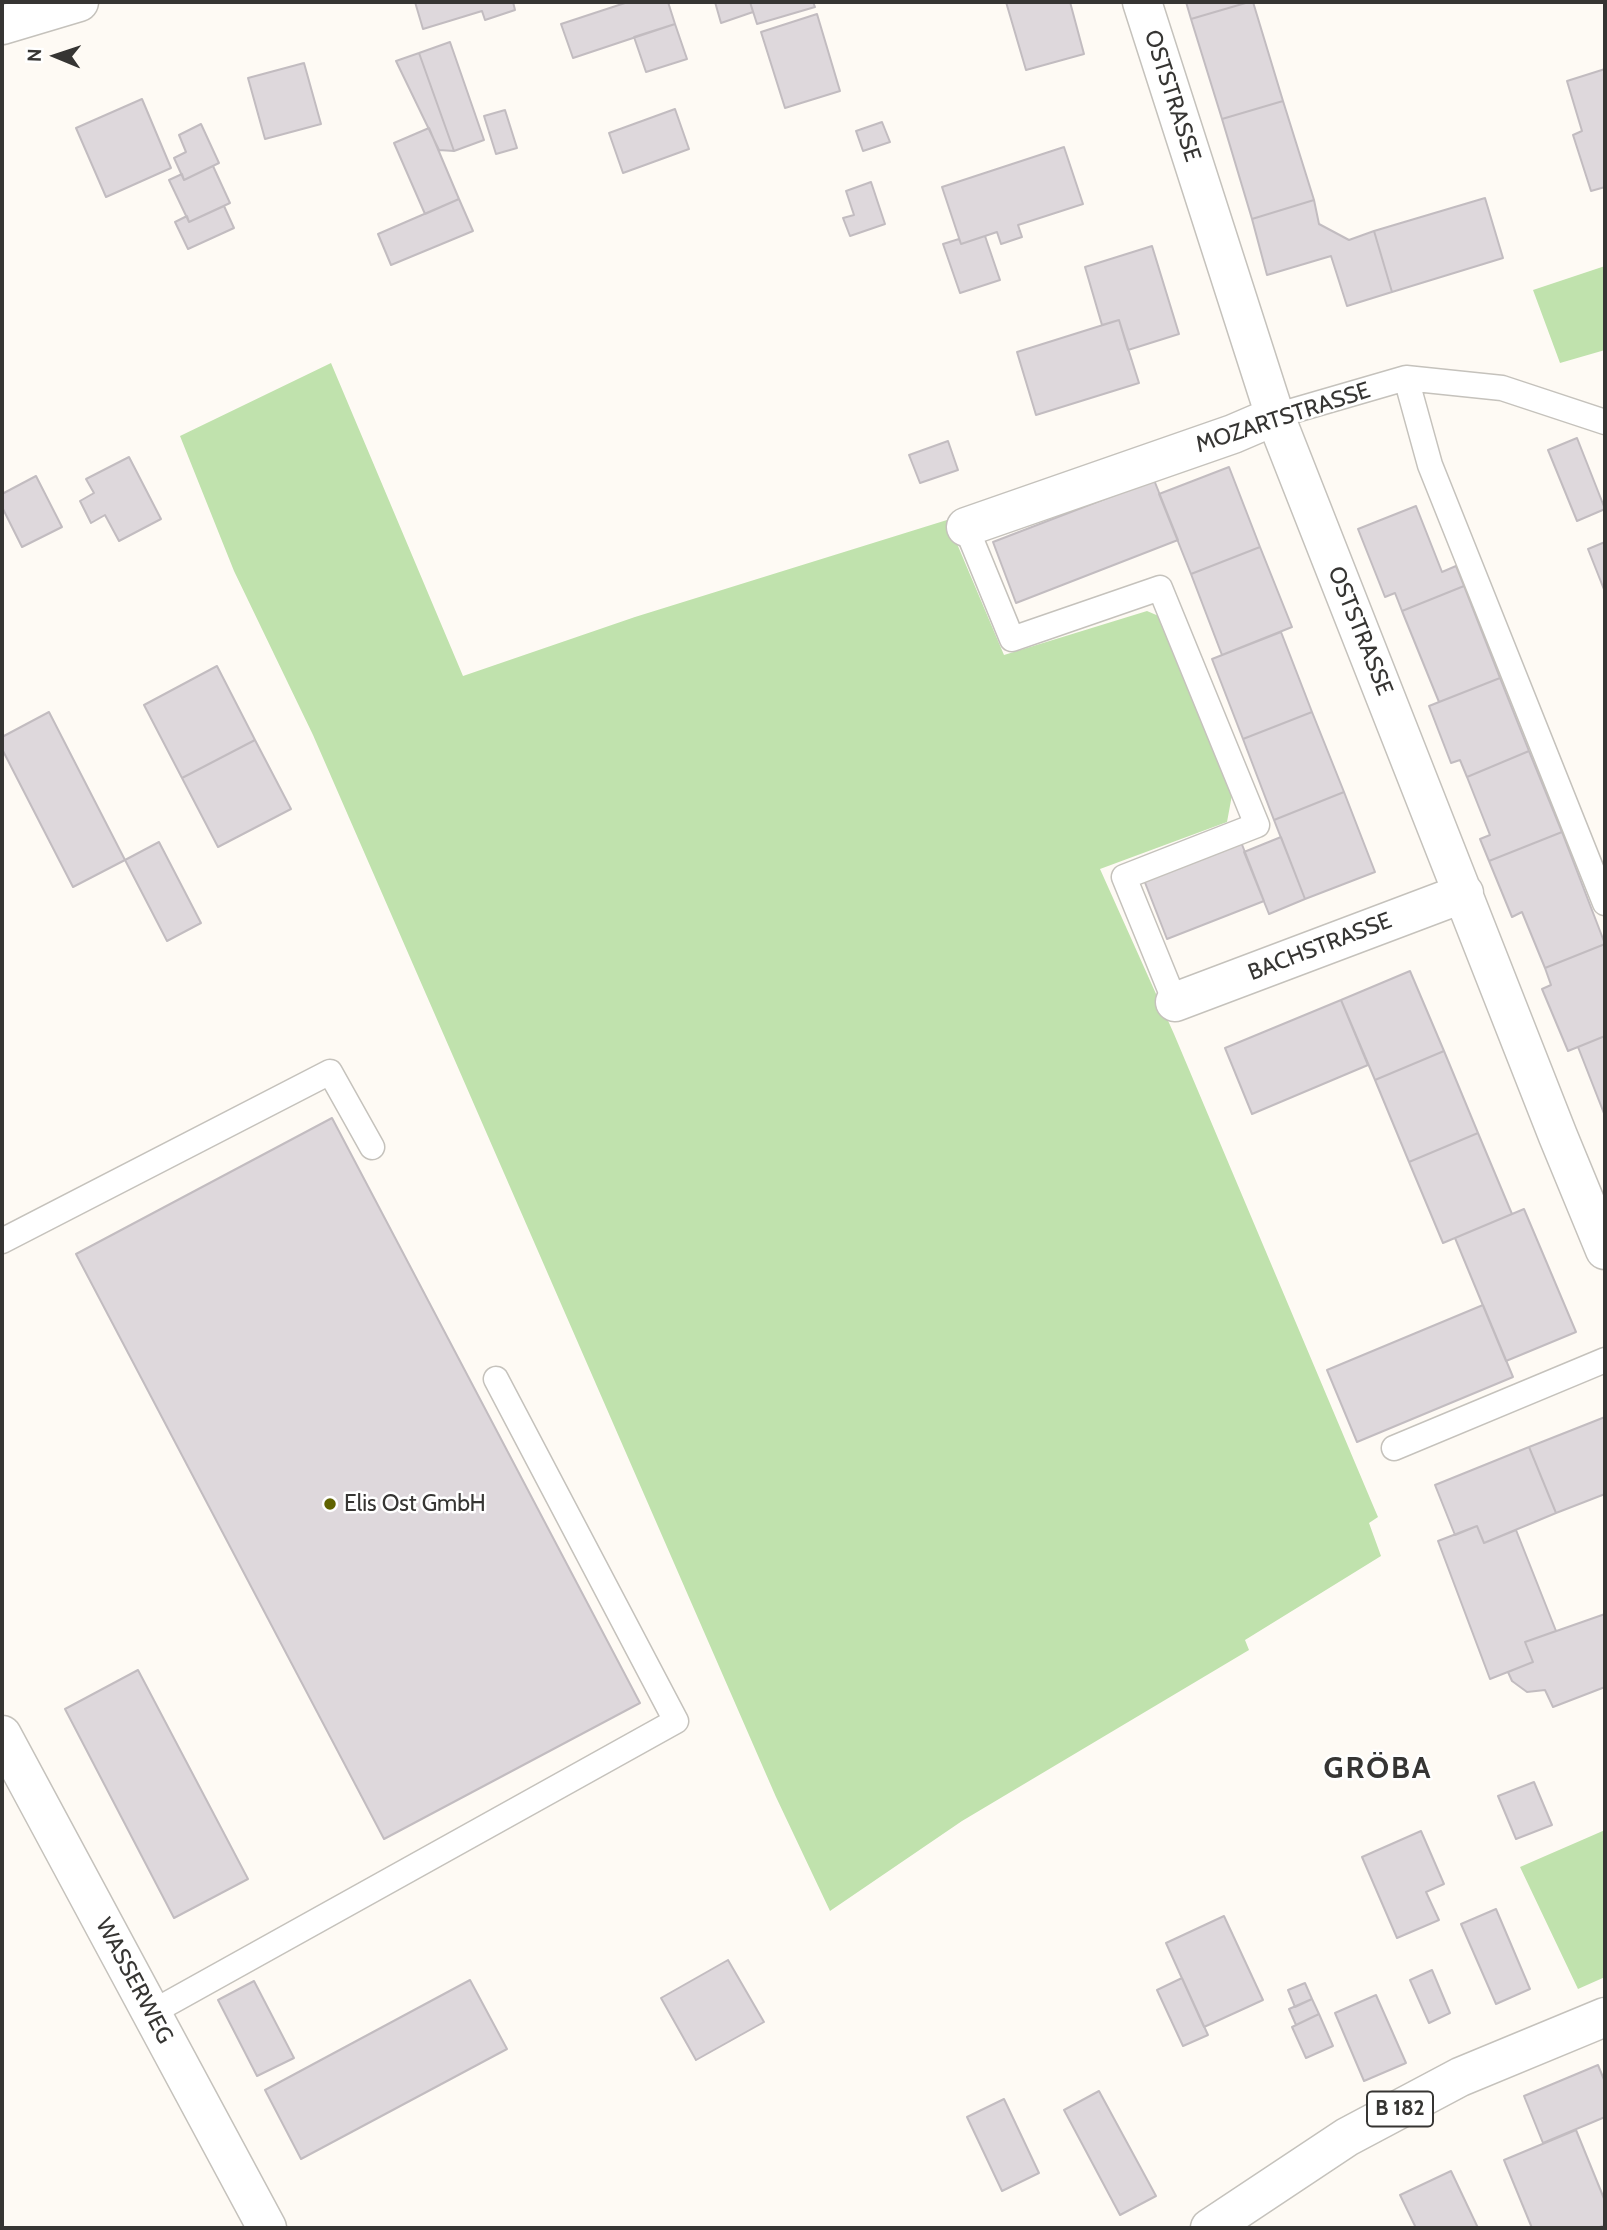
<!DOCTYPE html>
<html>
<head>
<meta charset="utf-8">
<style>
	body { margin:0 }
	#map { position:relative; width:1607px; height:2230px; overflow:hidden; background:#fefaf4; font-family:Cabin,sans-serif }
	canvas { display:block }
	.frame { position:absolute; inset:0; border:4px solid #363533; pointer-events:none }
	.north { position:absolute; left:21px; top:21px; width:70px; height:70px; -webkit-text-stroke:5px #fff; paint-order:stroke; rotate:272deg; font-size:19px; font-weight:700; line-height:28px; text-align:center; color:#363533 }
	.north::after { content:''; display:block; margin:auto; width:24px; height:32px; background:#363533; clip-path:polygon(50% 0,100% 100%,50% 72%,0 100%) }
</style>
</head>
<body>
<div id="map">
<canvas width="1607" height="2230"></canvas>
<div class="frame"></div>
<div class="north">N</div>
</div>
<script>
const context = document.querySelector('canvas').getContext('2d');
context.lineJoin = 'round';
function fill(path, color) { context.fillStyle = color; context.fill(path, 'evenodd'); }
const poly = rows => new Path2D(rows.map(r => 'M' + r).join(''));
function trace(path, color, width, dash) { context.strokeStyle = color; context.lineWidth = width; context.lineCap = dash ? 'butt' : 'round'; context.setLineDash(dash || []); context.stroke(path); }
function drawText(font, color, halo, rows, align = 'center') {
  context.font = font + ' Cabin,sans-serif'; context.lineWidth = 5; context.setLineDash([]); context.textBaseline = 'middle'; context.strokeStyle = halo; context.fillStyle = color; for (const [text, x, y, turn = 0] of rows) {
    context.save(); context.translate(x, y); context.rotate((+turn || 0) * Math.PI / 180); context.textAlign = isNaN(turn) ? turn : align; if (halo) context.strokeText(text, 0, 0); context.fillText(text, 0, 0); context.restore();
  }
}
const green = poly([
	[1605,266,1605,350,1560,363,1533,290],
	[331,363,463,676,635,617,947,520,1004,655,1147,611,1161,617,1232,795,1227,822,1100,869,1174,1034,1372,1503,1378,1517,1369,1523,1381,1556,1245,1640,1249,1650,962,1821,830,1911,776,1797,313,735,234,571,180,436],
	[1605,1830,1605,1977,1578,1989,1520,1867]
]);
const building = poly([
	[415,2,513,2,515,10,485,20,482,11,423,29,415,2],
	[628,2,668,2,675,24,573,58,561,24,628,2],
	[715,2,750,2,753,12,721,23,715,2],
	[750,2,813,2,815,7,757,24,750,2],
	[1006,2,1070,2,1084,54,1026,70,1006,2],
	[1186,2,1249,2,1191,19,1186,2],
	[1249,2,1253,2,1283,101,1222,119,1191,19,1249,2],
	[817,14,840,91,785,108,761,32,817,14],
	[675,24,687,59,646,72,634,37,675,24],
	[450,42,484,140,454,151,419,53,450,42],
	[419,53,454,151,439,150,396,61,419,53],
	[304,63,321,124,265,139,248,78,304,63],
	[1605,69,1605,187,1591,191,1573,135,1582,131,1567,81,1605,69],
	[142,99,171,168,106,197,76,128,142,99],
	[1283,101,1314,200,1252,219,1222,119,1283,101],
	[675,109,689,149,623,173,609,133,675,109],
	[505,110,517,148,496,154,484,116,505,110],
	[882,122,890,142,863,151,856,131,882,122],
	[201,124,219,163,184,180,174,158,186,152,179,135,201,124],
	[429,128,459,199,425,214,394,143,429,128],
	[1064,147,1083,204,1018,225,1022,237,1001,244,997,232,961,244,942,187,1064,147],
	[213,166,230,203,189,222,169,180,182,174,184,180,213,166],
	[871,182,885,224,850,236,843,218,854,215,846,191,871,182],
	[1485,198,1503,258,1392,292,1374,231,1485,198],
	[459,199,473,231,391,265,378,234,459,199],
	[1314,200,1319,224,1349,240,1374,231,1392,292,1347,306,1331,256,1267,275,1252,219,1314,200],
	[224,206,234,228,188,249,175,222,187,216,189,222,224,206],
	[985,236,1000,280,960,293,943,244,959,239,961,244,985,236],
	[1152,246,1179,334,1128,350,1119,320,1102,325,1085,267,1152,246],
	[1119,320,1139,383,1036,415,1017,352,1119,320],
	[1577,438,1605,509,1577,521,1548,450,1577,438],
	[948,441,958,470,920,483,909,455,948,441],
	[129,457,161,519,119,541,105,515,91,523,80,501,94,493,86,479,129,457],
	[1229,467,1260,547,1191,574,1159,494,1229,467],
	[36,476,62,527,22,547,2,507,2,494,36,476],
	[1154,480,1178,540,1016,603,993,542,1154,480],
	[1416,506,1442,572,1456,566,1464,586,1402,611,1395,593,1385,597,1358,529,1416,506],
	[1605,542,1605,592,1588,549,1605,542],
	[1260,547,1292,627,1222,655,1191,574,1260,547],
	[1464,586,1500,678,1439,702,1402,611,1464,586],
	[1281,632,1312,712,1243,739,1212,659,1281,632],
	[217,666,255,740,182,778,144,705,217,666],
	[1500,678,1529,751,1467,777,1460,760,1451,763,1429,706,1500,678],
	[49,712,125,860,73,887,2,749,2,737,49,712],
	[1312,712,1344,792,1274,820,1243,739,1312,712],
	[255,740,291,809,218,847,182,778,255,740],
	[1529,751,1562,832,1489,861,1480,839,1490,835,1467,777,1529,751],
	[1344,792,1375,872,1305,899,1274,820,1344,792],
	[1562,832,1605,944,1545,968,1522,912,1512,917,1489,861,1562,832],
	[1281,837,1305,899,1269,914,1244,852,1281,837],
	[159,842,201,923,167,941,125,860,159,842],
	[1241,842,1264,901,1167,939,1144,880,1241,842],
	[1605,944,1605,1036,1568,1051,1542,989,1551,985,1545,968,1605,944],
	[1410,971,1444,1051,1375,1080,1341,1000,1410,971],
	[1341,1000,1368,1065,1252,1114,1225,1048,1341,1000],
	[1605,1036,1605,1116,1578,1047,1605,1036],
	[1444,1051,1478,1133,1409,1162,1375,1080,1444,1051],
	[332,1118,640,1703,384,1839,76,1254,332,1118],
	[1478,1133,1512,1214,1443,1243,1409,1162,1478,1133],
	[1524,1209,1576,1332,1506,1361,1455,1238,1524,1209],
	[1483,1305,1513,1377,1357,1442,1327,1370,1483,1305],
	[1605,1417,1605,1494,1556,1513,1529,1447,1605,1417],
	[1529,1447,1556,1513,1484,1543,1477,1526,1455,1535,1435,1485,1529,1447],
	[1477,1526,1484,1543,1516,1530,1556,1631,1525,1642,1533,1662,1490,1679,1438,1541,1477,1526],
	[1605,1614,1605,1687,1553,1707,1545,1690,1527,1692,1512,1681,1508,1672,1533,1662,1525,1642,1605,1614],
	[138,1670,248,1879,174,1918,65,1709,138,1670],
	[1534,1782,1552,1825,1516,1839,1498,1796,1534,1782],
	[1421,1831,1444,1884,1426,1892,1439,1920,1397,1938,1362,1857,1421,1831],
	[1496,1909,1530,1989,1496,2004,1461,1924,1496,1909],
	[1224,1916,1263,2000,1204,2027,1166,1943,1224,1916],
	[728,1960,764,2022,696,2060,661,1998,728,1960],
	[1432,1970,1450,2013,1429,2023,1410,1980,1432,1970],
	[1182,1978,1208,2035,1183,2046,1157,1990,1182,1978],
	[470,1980,507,2049,301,2159,265,2090,470,1980],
	[254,1981,294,2058,257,2076,218,2000,254,1981],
	[1305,1983,1312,1999,1295,2007,1288,1990,1305,1983],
	[1376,1995,1406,2063,1364,2081,1335,2013,1376,1995],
	[1312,1999,1319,2014,1296,2025,1289,2009,1312,1999],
	[1319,2014,1333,2046,1306,2058,1292,2027,1319,2014],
	[1598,2065,1605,2082,1605,2117,1543,2143,1524,2096,1598,2065],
	[1099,2091,1156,2196,1120,2215,1064,2110,1099,2091],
	[1004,2099,1039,2173,1002,2191,967,2117,1004,2099],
	[1576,2130,1605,2201,1605,2225,1597,2228,1532,2228,1504,2160,1576,2130],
	[1451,2171,1478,2228,1416,2228,1400,2195,1451,2171]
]);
const service = poly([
	[1406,378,1430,465,1605,903],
	[1275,416,1406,378,1502,388,1605,422],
	[966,527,1012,639,1160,588,1257,825,1124,877,1175,1002],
	[2,1241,330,1072,372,1147],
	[1394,1448,1605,1360],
	[151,2013,676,1721,496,1379]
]);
const minor = poly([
	[1142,2,1275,416,1558,1136,1605,1250],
	[2,25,79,2],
	[966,527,1233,434,1275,416],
	[1175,1002,1464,893],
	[2,1735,267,2228]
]);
const primary = poly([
	[1210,2228,1347,2137,1460,2077,1605,2017]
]);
const markers = [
	[330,1504,7,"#606300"]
];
const shields = [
	[1400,2109,66]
];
const shieldNames = [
	["B 182",1400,2109]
];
const streetNames = [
	["OSTSTRASSE",1172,96,72],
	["MOZARTSTRASSE",1283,418,-18],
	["OSTSTRASSE",1360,631,68],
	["BACHSTRASSE",1320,947,-21],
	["WASSERWEG",134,1981,62]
];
const poiNames = [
	["Elis Ost GmbH",344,1504]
];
const districtNames = [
	["GRÖBA",1378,1769]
];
fill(green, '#c0e2ad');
fill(building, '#ded8dc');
trace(building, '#c2bcc0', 2);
trace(service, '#c5c2bc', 27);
trace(minor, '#c5c2bc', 41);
trace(primary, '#c5c2bc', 41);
trace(service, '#fff', 24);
trace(minor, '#fff', 38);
trace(primary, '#fff', 38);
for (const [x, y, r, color] of markers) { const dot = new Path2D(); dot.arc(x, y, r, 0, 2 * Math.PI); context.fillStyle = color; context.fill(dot); trace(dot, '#fff', 2.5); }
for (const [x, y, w] of shields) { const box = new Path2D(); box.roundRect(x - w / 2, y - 17.5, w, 35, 5); context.fillStyle = '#fff'; context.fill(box); trace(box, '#363533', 2); }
drawText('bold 21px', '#363533', null, shieldNames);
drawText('23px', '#363533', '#fff', streetNames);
drawText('23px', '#363533', '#fff', poiNames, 'left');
context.letterSpacing = '2px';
drawText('bold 30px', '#363533', '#fff', districtNames);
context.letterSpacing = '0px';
</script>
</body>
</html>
